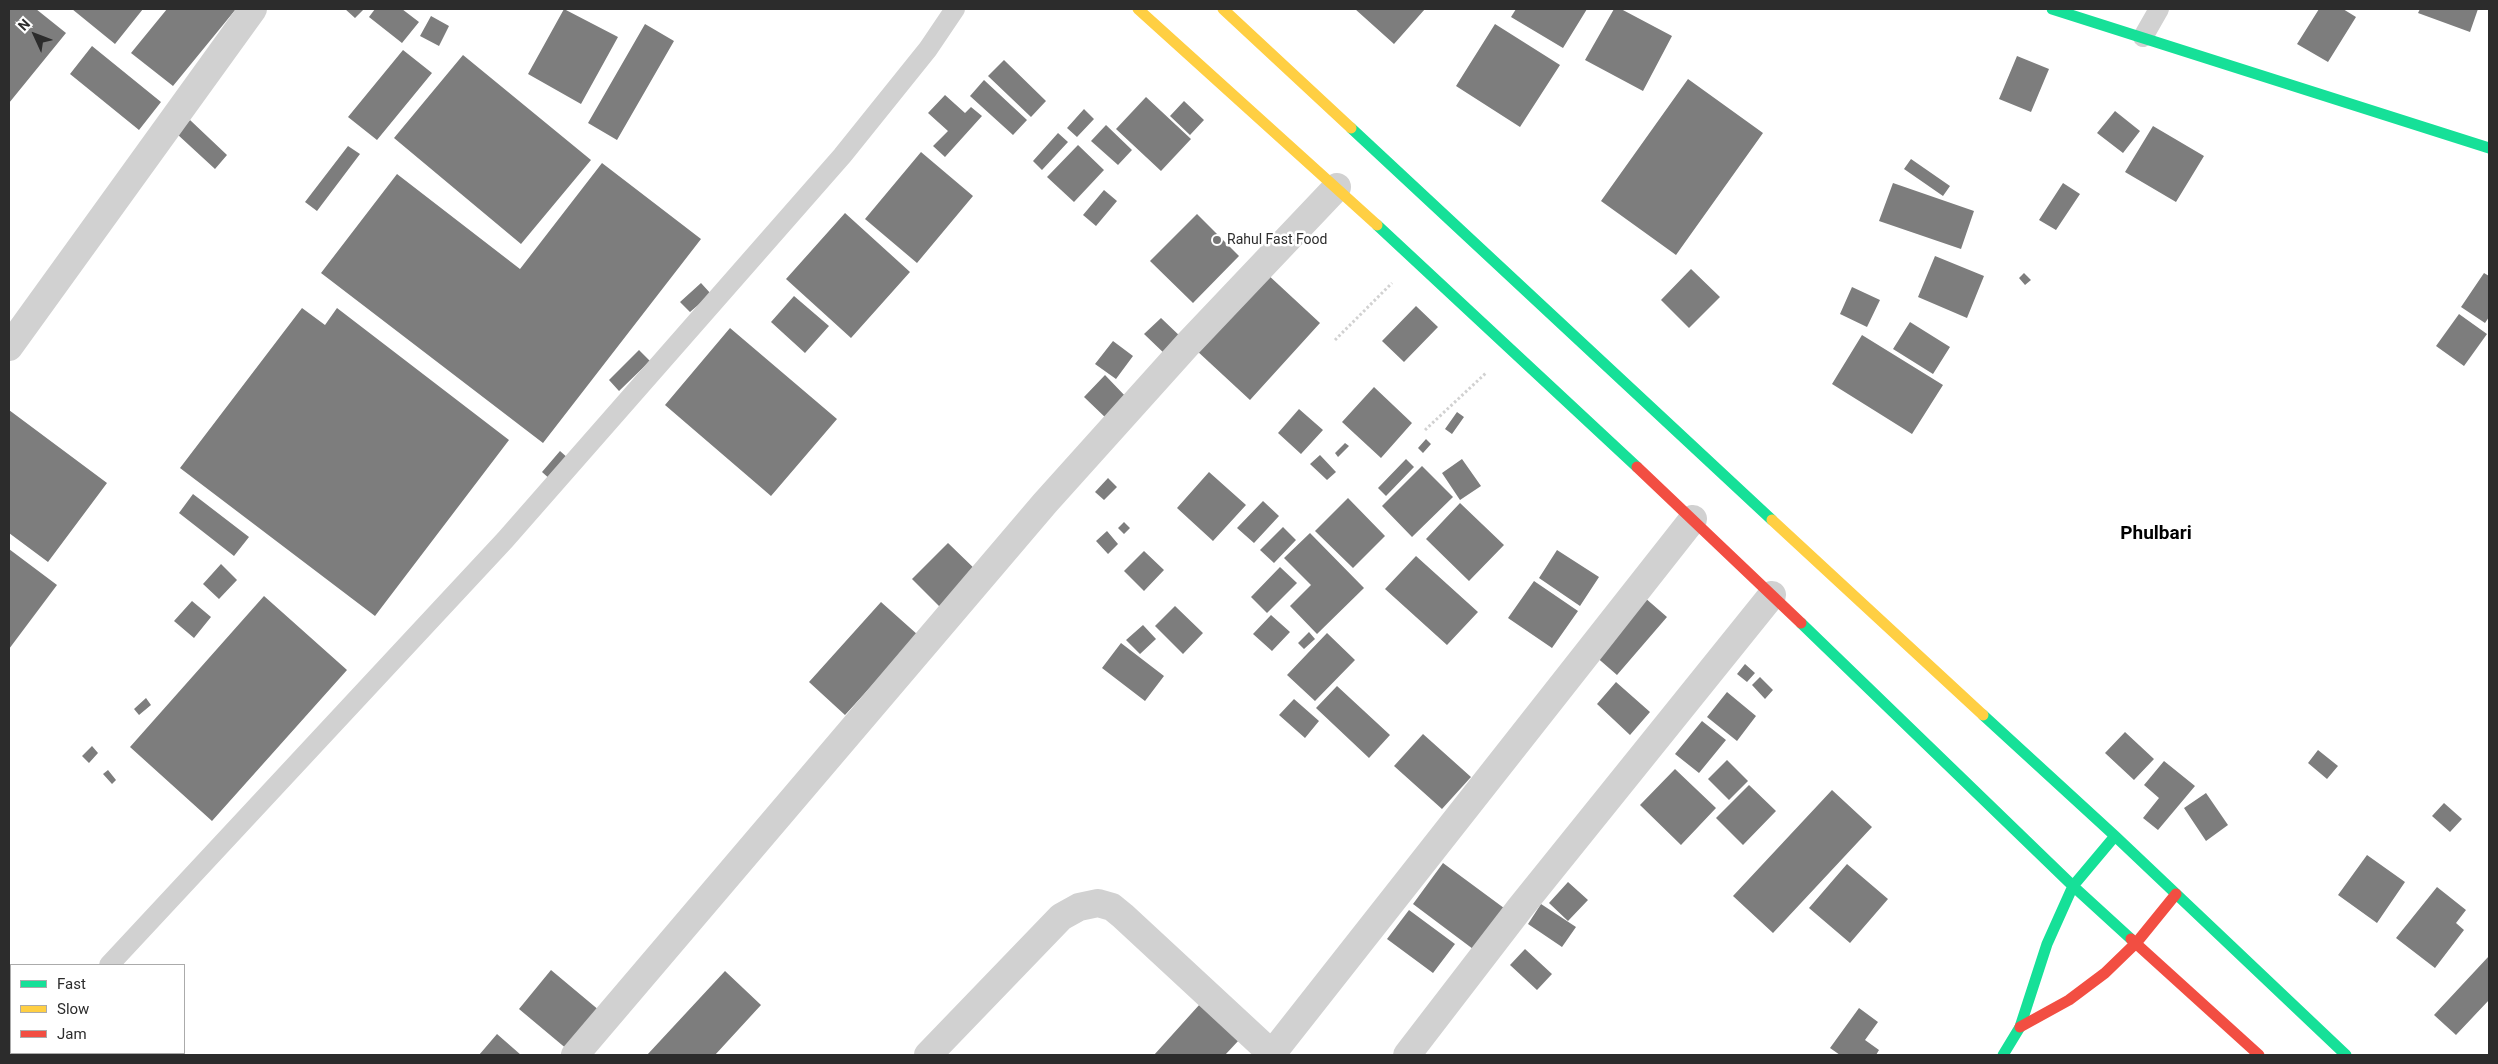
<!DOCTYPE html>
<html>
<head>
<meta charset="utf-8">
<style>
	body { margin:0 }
	#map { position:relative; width:2498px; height:1064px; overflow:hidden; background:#fff; font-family:Roboto,sans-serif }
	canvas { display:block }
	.frame { position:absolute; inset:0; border:10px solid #2c2c2c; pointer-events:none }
	.legend { position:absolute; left:10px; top:964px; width:175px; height:90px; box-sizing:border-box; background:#fff; border:1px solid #ababab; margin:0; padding:6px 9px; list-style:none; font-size:15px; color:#2c2c2c }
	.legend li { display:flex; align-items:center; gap:10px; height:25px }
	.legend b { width:25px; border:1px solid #ababab }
	.north { position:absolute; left:10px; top:10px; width:50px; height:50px; -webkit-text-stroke:4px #fff; paint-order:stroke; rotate:313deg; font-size:14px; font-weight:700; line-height:20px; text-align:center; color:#2c2c2c }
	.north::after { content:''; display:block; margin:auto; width:18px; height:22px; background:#2c2c2c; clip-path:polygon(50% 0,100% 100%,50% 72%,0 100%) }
</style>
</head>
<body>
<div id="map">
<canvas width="2498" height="1064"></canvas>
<div class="frame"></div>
<ul class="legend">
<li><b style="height:6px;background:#16e098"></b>Fast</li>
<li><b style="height:6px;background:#ffcf43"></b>Slow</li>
<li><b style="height:6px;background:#f24e42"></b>Jam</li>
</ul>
<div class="north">N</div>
</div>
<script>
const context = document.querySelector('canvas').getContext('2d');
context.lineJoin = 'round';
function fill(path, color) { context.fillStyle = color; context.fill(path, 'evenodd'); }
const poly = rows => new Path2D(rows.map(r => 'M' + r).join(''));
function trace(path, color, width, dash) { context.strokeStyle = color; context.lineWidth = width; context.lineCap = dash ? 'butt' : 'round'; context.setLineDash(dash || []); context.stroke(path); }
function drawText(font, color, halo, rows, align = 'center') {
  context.font = font + ' Roboto,sans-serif'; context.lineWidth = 5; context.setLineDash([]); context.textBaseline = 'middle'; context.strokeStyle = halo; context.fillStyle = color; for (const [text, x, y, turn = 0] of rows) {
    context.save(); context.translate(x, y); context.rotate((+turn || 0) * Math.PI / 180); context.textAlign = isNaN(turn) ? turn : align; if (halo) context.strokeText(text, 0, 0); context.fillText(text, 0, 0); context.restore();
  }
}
const building = poly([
	[9,9,36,9,66,33,9,103],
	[72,9,143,9,115,44],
	[167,9,236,9,173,86,131,53],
	[345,9,364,9,355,18],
	[375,9,402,9,419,22,402,43,369,17],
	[564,9,618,37,581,104,528,74],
	[1355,9,1425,9,1394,44],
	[1516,9,1587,9,1563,48,1511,17],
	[1614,9,1621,9,1672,36,1643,91,1585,60],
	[2319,9,2343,9,2356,17,2328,62,2297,44],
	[2420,9,2478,9,2470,32,2418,13],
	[431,16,449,26,439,46,420,36],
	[645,24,674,41,617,140,588,123],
	[1495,24,1560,65,1520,127,1456,86],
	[92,46,161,102,139,130,70,74],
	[403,50,432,73,377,140,348,117],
	[463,55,591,160,521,244,394,138],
	[2017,56,2049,69,2031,112,1999,99],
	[1004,60,1046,101,1031,117,988,76],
	[1688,79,1763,133,1676,255,1601,201],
	[984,80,1027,120,1013,135,970,96],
	[945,95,965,113,971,107,982,116,945,157,933,146,948,131,928,113],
	[1146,97,1191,139,1161,171,1116,129],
	[1184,101,1204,120,1190,135,1170,116],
	[1084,109,1094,119,1077,137,1067,128],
	[2115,111,2140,131,2123,153,2097,133],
	[190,120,227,155,215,169,177,134],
	[1106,125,1132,150,1118,165,1091,141],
	[2153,126,2204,156,2176,202,2125,172],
	[1058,133,1068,142,1042,170,1033,161],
	[1078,145,1104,170,1074,202,1047,177],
	[348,146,360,154,317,211,305,202],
	[921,152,973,196,917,263,865,219],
	[1911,159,1950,186,1943,196,1904,169],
	[602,163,701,239,543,443,321,273,397,174,520,269],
	[1893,183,1974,211,1961,249,1879,221],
	[2063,183,2080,194,2056,230,2039,220],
	[1104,190,1117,201,1096,226,1083,215],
	[845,213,910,272,851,338,786,279],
	[1197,214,1239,256,1193,303,1150,261],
	[1935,256,1984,276,1967,318,1918,297],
	[1691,269,1720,297,1689,328,1661,300],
	[1266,273,1320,323,1250,400,1196,350],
	[2024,273,2031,280,2025,285,2019,278],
	[2484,273,2489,276,2489,317,2485,323,2461,307],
	[701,283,711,294,690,312,680,302],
	[1852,287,1880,300,1867,327,1840,314],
	[794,296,829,326,805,353,771,322],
	[1416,306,1438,327,1404,362,1382,341],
	[302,308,325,325,337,308,509,440,375,616,180,468],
	[2459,314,2487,334,2464,366,2436,346],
	[1161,318,1183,339,1167,356,1144,334],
	[1910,322,1950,347,1933,374,1893,349],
	[730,328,837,419,771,496,665,405],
	[1862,335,1943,385,1912,434,1832,384],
	[1113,341,1133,356,1116,379,1095,364],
	[639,350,650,361,619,391,609,380],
	[1105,375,1128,399,1108,420,1084,397],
	[1374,387,1412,423,1381,458,1342,422],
	[1299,409,1323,430,1301,454,1278,433],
	[9,410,107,483,48,562,9,533],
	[1457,412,1464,417,1452,434,1445,429],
	[1426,439,1431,444,1423,453,1418,448],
	[1345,443,1349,446,1338,457,1335,453],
	[560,451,569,459,551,480,542,472],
	[1320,455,1336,472,1327,480,1310,464],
	[1406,459,1414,467,1386,496,1378,488],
	[1462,459,1481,486,1460,500,1442,473],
	[1422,466,1453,497,1412,537,1382,506],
	[1209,472,1246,505,1213,541,1177,508],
	[1108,478,1117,487,1104,500,1095,492],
	[193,494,249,537,234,556,179,513],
	[1348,498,1385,536,1353,568,1315,531],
	[1263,501,1279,516,1254,543,1237,528],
	[1460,503,1504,545,1469,581,1426,539],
	[1124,522,1130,528,1124,534,1118,528],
	[1283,527,1296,540,1274,563,1260,550],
	[1107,531,1118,544,1108,554,1096,541],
	[1310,533,1364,588,1317,634,1290,606,1311,585,1284,558],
	[948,543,979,573,943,610,912,579],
	[9,549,57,585,9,649],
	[1557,550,1599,577,1580,606,1539,578],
	[1144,551,1164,570,1144,591,1124,571],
	[1416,556,1478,612,1447,645,1385,589],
	[221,564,237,580,219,599,203,584],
	[1280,567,1297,583,1267,613,1251,597],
	[1534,581,1578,611,1552,648,1508,618],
	[264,596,347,670,212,821,130,747],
	[1644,597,1667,617,1617,675,1594,655],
	[192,601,211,617,194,638,174,621],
	[881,602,918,635,845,715,809,682],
	[1175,606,1203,633,1183,654,1155,626],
	[1271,615,1290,632,1272,651,1253,634],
	[1143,625,1156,639,1140,654,1126,640],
	[1309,632,1315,639,1304,649,1298,643],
	[1327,633,1355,660,1315,701,1287,675],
	[1121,643,1164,676,1145,701,1102,668],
	[1745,664,1755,673,1747,682,1737,674],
	[1760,677,1773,690,1765,699,1752,685],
	[1616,682,1650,712,1630,735,1597,704],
	[1337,686,1390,735,1369,758,1316,708],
	[1727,692,1756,716,1737,741,1707,717],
	[146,698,151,705,139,715,134,709],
	[1294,699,1319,721,1305,738,1279,715],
	[1702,721,1726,740,1699,773,1675,754],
	[2125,732,2154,759,2134,780,2105,753],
	[1423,734,1471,777,1442,809,1394,766],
	[92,746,98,753,89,763,82,756],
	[2318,750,2338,766,2327,779,2308,763],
	[1727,760,1748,781,1729,800,1708,779],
	[2164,761,2195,786,2158,830,2143,818,2159,798,2144,785],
	[1675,769,1716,808,1681,845,1640,805],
	[108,770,116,780,112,784,103,774],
	[1749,785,1776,811,1743,845,1716,818],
	[1832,790,1872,827,1773,933,1733,896],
	[2206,793,2228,825,2206,841,2184,808],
	[2444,803,2462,819,2450,832,2432,816],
	[2367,855,2405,882,2377,923,2338,895],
	[1443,863,1508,911,1477,952,1413,904],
	[1847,864,1888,899,1850,943,1809,908],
	[1568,882,1588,900,1568,921,1549,903],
	[2437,887,2466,910,2456,923,2464,930,2435,968,2396,938],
	[1541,904,1576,927,1562,947,1528,924],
	[1409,910,1455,944,1433,973,1387,939],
	[1525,949,1552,974,1537,990,1510,965],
	[2489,956,2489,1000,2456,1035,2434,1015],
	[551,970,600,1011,568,1050,519,1009],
	[725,971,761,1005,715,1055,647,1055],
	[1200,1004,1240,1039,1225,1055,1154,1055],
	[1859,1008,1878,1022,1865,1040,1879,1050,1876,1055,1840,1055,1830,1048],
	[497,1034,521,1055,479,1055]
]);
const path = poly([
	[1335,340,1392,283],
	[1425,430,1487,372]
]);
const lane = poly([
	[2143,37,2159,9],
	[109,965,505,540,842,156,928,49,955,9],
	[21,1055,23,1053]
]);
const street = poly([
	[9,347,253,9],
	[575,1055,1045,503,1188,344,1337,187],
	[928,1055,1061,917,1079,907,1098,903,1112,907,1123,916,1272,1054],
	[1271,1055,1693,519],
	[1407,1055,1520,908,1772,595]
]);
const fast = poly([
	[2052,9,2489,148],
	[1351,128,1772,520],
	[1377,225,1637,467],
	[1801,623,2073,886,2131,939],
	[1983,715,2115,836,2346,1055],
	[2003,1055,2020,1027,2047,944,2073,886,2115,836]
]);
const slow = poly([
	[1138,9,1377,225],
	[1223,9,1351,128],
	[1772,520,1983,715]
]);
const jam = poly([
	[1637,467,1801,623],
	[2131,939,2259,1055],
	[2020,1027,2069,1000,2105,973,2137,942,2176,894]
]);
const markers = [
	[1217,240,5,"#767676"]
];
const poiNames = [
	["Rahul Fast Food",1227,240]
];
const districtNames = [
	["Phulbari",2156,534]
];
fill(building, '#7d7d7d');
trace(path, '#d1d1d1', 3, [2.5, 2.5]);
trace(lane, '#d1d1d1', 20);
trace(street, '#d1d1d1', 28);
trace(fast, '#16e098', 11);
trace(slow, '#ffcf43', 11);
trace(jam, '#f24e42', 11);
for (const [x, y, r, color] of markers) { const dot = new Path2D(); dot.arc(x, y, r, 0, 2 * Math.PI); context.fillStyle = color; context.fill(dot); trace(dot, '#fff', 2); }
drawText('14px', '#2c2c2c', '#fff', poiNames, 'left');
drawText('bold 19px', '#000', '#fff', districtNames);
</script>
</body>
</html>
